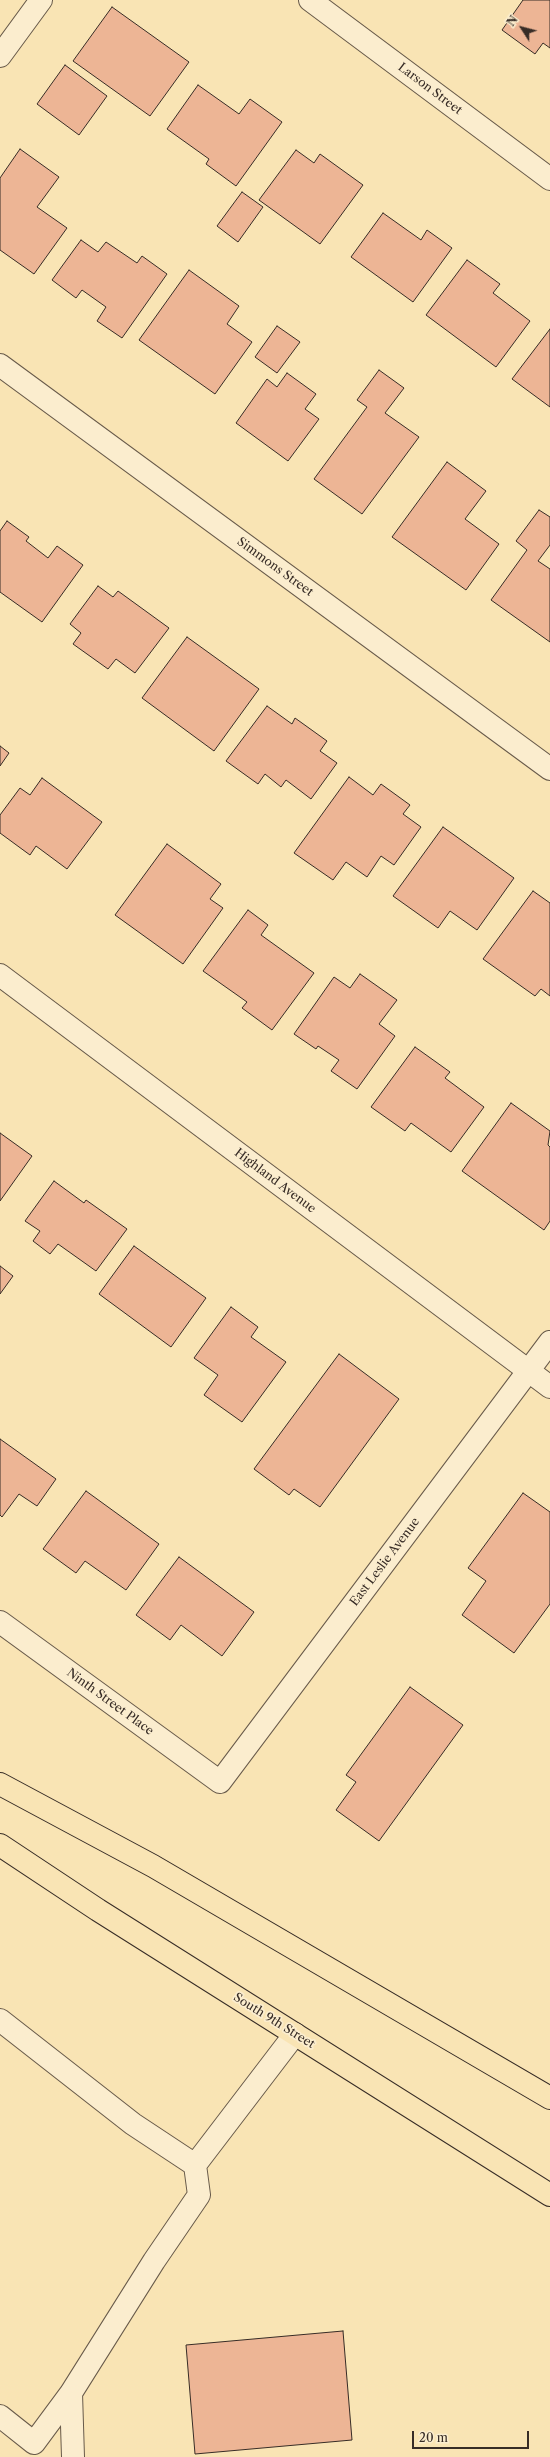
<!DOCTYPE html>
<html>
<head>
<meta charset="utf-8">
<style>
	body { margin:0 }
	#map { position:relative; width:550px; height:2457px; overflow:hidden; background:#f9e4b4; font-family:"Libre Caslon Text",serif }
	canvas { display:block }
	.north { position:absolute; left:502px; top:8px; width:40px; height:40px; -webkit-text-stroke:3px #fbedce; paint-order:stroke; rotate:306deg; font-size:11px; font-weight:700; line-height:16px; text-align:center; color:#372c26 }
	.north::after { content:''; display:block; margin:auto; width:14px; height:18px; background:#372c26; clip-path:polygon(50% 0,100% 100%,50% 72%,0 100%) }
	.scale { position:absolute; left:412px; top:2431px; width:117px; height:18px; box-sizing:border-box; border:2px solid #372c26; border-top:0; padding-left:5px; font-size:12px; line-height:14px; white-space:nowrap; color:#372c26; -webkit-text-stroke:3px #fbedce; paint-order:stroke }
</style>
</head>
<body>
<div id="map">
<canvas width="550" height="2457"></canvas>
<div class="north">N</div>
<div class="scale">20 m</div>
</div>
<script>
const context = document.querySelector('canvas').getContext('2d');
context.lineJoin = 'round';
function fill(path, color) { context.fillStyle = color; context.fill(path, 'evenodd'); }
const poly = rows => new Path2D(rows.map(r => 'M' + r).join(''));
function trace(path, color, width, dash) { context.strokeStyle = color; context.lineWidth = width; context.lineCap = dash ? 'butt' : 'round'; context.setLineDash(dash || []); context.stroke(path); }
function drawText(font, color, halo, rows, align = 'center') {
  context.font = font + ' "Libre Caslon Text",serif'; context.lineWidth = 3.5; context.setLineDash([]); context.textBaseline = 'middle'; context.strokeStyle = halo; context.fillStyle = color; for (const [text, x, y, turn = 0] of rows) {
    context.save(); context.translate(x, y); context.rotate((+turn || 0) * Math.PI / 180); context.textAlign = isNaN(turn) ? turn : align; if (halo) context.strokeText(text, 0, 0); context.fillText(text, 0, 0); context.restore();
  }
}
const building = poly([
	[523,0,550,0,550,48,543,43,535,54,502,30,523,0],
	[112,7,189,62,150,116,73,61,112,7],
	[65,65,107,96,79,135,37,104,65,65],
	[198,85,239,114,250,99,282,122,236,186,206,164,209,159,167,129,198,85],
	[20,149,59,177,37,207,67,228,34,274,0,250,0,178,20,149],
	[296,150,314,163,320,154,363,185,320,244,259,200,296,150],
	[242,192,263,207,238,242,217,226,242,192],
	[383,213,421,240,427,230,452,248,413,302,351,257,383,213],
	[81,240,98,252,106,242,137,263,142,256,167,274,122,338,97,321,106,307,82,290,76,298,52,280,81,240],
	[467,260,500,284,493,293,530,321,496,367,426,315,467,260],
	[189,270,239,306,227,324,252,342,215,394,139,340,189,270],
	[277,326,300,342,277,373,255,357,277,326],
	[550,329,550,407,512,379,550,329],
	[379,370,404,388,385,413,419,437,362,514,314,479,367,407,357,400,379,370],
	[287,373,316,394,305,409,319,419,288,461,236,423,267,379,277,387,287,373],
	[447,462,486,491,465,519,499,544,466,590,392,537,447,462],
	[539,510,550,517,550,545,538,561,550,569,550,642,491,600,527,550,516,541,539,510],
	[7,521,29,537,26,541,48,558,57,546,83,565,42,622,0,592,0,531,7,521],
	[98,586,113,597,118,591,169,628,135,673,116,659,108,669,73,644,81,633,70,624,98,586],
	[187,637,259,689,214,751,142,698,187,637],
	[267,706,292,724,295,718,327,741,320,751,337,763,311,799,286,780,281,787,265,774,258,784,226,761,267,706],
	[0,746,9,753,0,766,0,746],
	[349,777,373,795,381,784,410,805,403,814,421,827,394,865,381,856,367,877,346,862,333,880,294,853,349,777],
	[42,778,102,822,67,869,36,846,30,855,0,833,0,815,20,788,30,795,42,778],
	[443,827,514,878,477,930,450,911,438,928,393,896,443,827],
	[167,844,221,884,210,899,223,908,183,964,115,915,167,844],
	[533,891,550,903,550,996,541,989,535,996,483,959,533,891],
	[248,910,268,925,261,935,314,973,272,1030,242,1008,247,1002,203,971,248,910],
	[360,974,397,1000,379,1024,395,1036,357,1089,331,1071,339,1060,318,1046,316,1049,294,1034,334,977,350,988,360,974],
	[415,1047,450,1072,445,1078,484,1107,451,1152,411,1123,405,1131,371,1107,415,1047],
	[511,1103,550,1131,548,1145,550,1147,550,1221,544,1230,462,1171,511,1103],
	[0,1133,32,1156,0,1201,0,1133],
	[54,1181,84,1203,86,1200,127,1229,96,1271,58,1244,50,1254,33,1241,40,1231,25,1221,54,1181],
	[134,1246,206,1298,171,1347,99,1294,134,1246],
	[0,1266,13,1276,0,1294,0,1266],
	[231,1307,258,1327,251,1337,286,1362,242,1422,204,1395,218,1375,194,1358,231,1307],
	[339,1354,399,1399,320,1507,294,1489,289,1495,254,1469,339,1354],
	[0,1439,56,1479,37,1506,19,1494,2,1517,0,1515,0,1439],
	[86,1491,159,1544,126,1590,85,1561,76,1573,43,1549,86,1491],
	[523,1493,550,1512,550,1604,514,1653,462,1615,486,1581,468,1568,523,1493],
	[179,1557,254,1612,222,1656,181,1625,170,1640,136,1615,179,1557],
	[410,1687,463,1725,379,1841,336,1810,356,1782,346,1775,410,1687],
	[343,2331,352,2440,195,2454,186,2345,343,2331]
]);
const service = poly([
	[0,2020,133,2124,195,2165],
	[71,2393,73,2457],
	[0,2416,34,2443,71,2393,154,2261,199,2195,195,2165,295,2034]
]);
const minor = poly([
	[310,0,550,179],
	[0,56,41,0],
	[0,365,550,769],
	[0,1622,220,1782,550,1342]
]);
const tertiary = poly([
	[0,975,550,1387]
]);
const primary = poly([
	[0,1784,153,1866,550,2098],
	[0,1845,98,1910,550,2195]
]);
const streetNames = [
	["Larson Street",430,89,37],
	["Simmons Street",275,567,36],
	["Highland Avenue",275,1181,37],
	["East Leslie Avenue",385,1562,-53],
	["Ninth Street Place",110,1702,36],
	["South 9th Street",274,2021,32]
];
fill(building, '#edb595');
trace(building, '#372c26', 1);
trace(service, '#685a4a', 24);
trace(minor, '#685a4a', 24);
trace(tertiary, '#685a4a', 24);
trace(primary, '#372c26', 24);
trace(service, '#fbedce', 22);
trace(minor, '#fbedce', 22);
trace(tertiary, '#fbedce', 22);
trace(primary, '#f9e4b4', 22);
drawText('12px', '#372c26', '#fbedce', streetNames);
</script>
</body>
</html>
